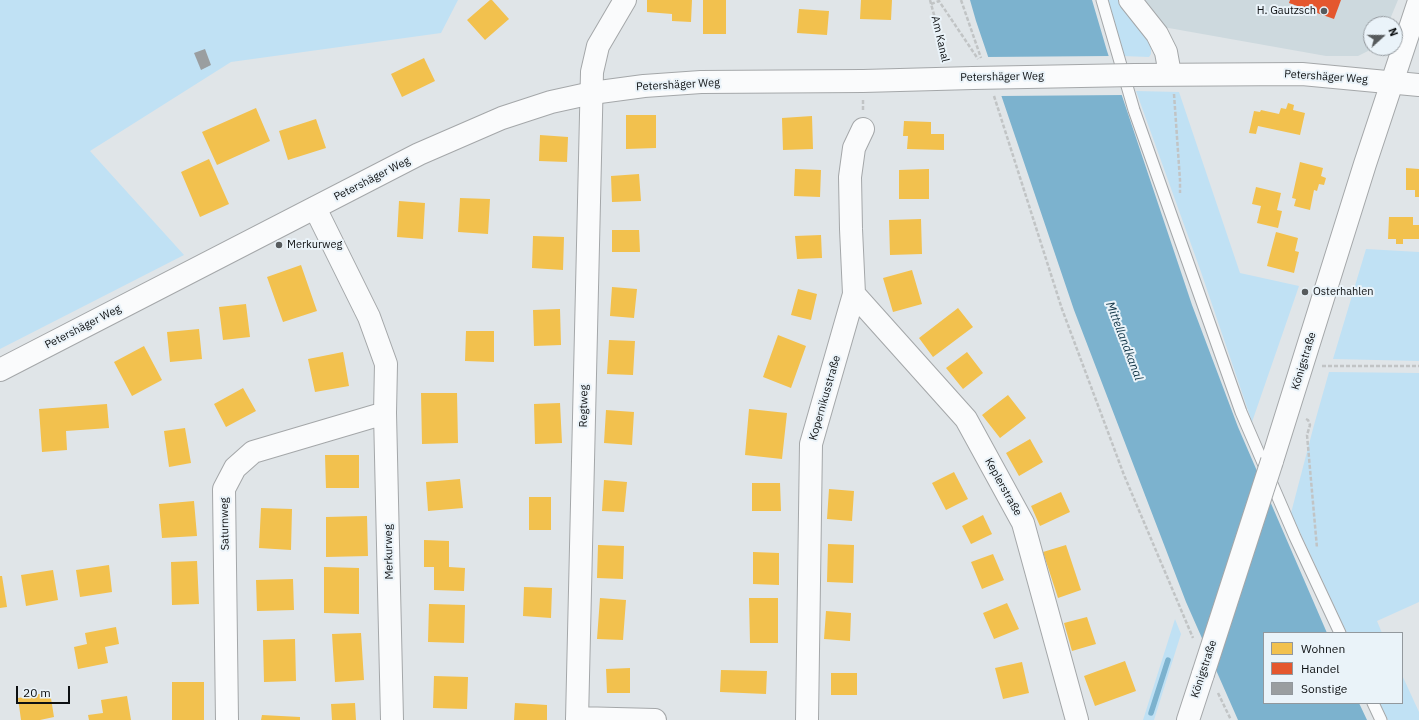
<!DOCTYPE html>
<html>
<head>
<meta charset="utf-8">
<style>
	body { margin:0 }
	#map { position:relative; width:1419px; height:720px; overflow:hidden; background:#e0e5e8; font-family:"IBM Plex Sans",sans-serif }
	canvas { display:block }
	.legend { position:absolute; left:1263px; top:632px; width:140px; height:72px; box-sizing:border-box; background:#eaf3f9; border:1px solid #92989d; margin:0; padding:5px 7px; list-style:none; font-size:12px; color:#0d1012 }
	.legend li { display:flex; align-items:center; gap:8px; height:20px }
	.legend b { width:20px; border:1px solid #92989d }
	.north { position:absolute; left:1363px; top:16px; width:40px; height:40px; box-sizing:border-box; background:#eaf3f9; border:1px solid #92989d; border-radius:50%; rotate:69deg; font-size:11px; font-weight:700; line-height:16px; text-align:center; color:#0d1012 }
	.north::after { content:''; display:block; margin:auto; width:14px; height:18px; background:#575b5d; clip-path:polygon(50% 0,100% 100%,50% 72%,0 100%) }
	.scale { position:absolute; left:16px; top:686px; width:54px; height:18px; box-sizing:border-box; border:2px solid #0d1012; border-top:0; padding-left:5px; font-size:12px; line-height:14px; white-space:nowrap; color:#0d1012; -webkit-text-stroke:3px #eaf3f9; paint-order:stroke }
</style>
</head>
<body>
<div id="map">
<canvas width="1419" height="720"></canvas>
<ul class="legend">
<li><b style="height:11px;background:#f2c14e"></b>Wohnen</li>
<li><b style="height:11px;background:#e4572e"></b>Handel</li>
<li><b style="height:11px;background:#9a9ea0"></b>Sonstige</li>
</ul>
<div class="north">N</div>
<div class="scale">20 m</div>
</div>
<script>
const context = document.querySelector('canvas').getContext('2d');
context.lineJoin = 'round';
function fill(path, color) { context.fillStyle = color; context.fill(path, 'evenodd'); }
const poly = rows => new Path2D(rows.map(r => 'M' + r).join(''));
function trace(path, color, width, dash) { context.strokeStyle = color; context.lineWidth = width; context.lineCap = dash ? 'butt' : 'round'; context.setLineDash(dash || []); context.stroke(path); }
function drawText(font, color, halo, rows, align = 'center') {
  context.font = font + ' "IBM Plex Sans",sans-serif'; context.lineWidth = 4; context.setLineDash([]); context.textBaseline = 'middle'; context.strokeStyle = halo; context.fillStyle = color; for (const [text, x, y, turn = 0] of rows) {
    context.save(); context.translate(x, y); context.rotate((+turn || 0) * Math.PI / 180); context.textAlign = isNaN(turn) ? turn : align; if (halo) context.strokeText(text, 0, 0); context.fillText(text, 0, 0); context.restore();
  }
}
const built = poly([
	[1141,0,1398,0,1388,24,1371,24,1371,48,1374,48,1358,56,1326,56,1163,27]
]);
const green = poly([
	[0,0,458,0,441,33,231,62,90,151,184,255,0,349],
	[1107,0,1120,0,1151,46,1151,54,1149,57,1122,56],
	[1136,91,1179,92,1240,273,1299,286,1252,422,1201,272],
	[1366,249,1419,252,1419,361,1333,359],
	[1329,372,1419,373,1419,602,1377,621,1382,633,1347,633,1291,513,1314,425],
	[1175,619,1181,634,1154,720,1143,720],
	[1402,675,1419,712,1419,720,1388,720,1380,703,1402,703]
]);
const water = poly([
	[970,0,1092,0,1107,51,1192,305,1238,427,1327,633,1264,633,1264,703,1359,703,1367,720,1238,720,1186,602,1074,310,976,21]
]);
const pier = poly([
	[1110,56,1124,95,1000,96,986,57]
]);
const homes = poly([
	[490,0,492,0,509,19,485,40,467,20],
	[647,0,692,0,691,22,672,21,672,14,647,12],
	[703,0,726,0,726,34,703,34],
	[861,0,892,0,891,20,860,19],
	[799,9,829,11,827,35,797,33],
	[424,58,435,81,402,97,391,74],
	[1288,103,1294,105,1293,110,1305,113,1300,135,1258,126,1256,134,1249,133,1254,111,1260,112,1261,110,1279,114,1281,108,1286,109],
	[256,108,270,141,217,165,202,132],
	[626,115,656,115,656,148,626,149],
	[812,116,813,149,783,150,782,118],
	[316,119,326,148,288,160,279,131],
	[904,121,931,122,931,134,944,134,944,150,907,149,908,136,903,136],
	[540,135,568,137,567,162,539,161],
	[209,159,229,204,200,217,181,172],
	[1300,162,1323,168,1321,176,1326,178,1324,185,1319,184,1317,191,1314,190,1310,210,1294,206,1296,199,1292,198],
	[1406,168,1419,169,1419,197,1415,197,1415,190,1406,190],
	[795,169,821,170,820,197,794,196],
	[929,169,929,199,899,199,899,170],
	[639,174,641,201,612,202,611,176],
	[1256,187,1281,193,1277,210,1282,211,1278,228,1257,223,1261,206,1252,204],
	[460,198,490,199,488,234,458,232],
	[399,201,425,203,423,239,397,237],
	[1389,217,1413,217,1413,225,1419,225,1419,239,1403,239,1403,244,1396,244,1396,239,1388,239],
	[921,219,922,254,890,255,889,220],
	[612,230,639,230,640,252,612,252],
	[1276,232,1298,238,1295,251,1299,252,1294,273,1267,266],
	[821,235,822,258,797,259,795,236],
	[533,236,564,237,563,270,532,268],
	[301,265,317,311,283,322,267,277],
	[912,270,922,304,893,312,883,278],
	[612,287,637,289,634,318,610,316],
	[798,289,817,294,811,320,791,315],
	[246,304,250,337,223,340,219,307],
	[958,308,973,327,933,357,919,338],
	[560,309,561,345,534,346,533,310],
	[199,329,202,359,170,362,167,332],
	[466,331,494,331,494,362,465,361],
	[778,335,806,346,791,388,763,377],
	[609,340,635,341,633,375,607,374],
	[144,346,162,380,132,396,114,362],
	[343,352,349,386,315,392,308,359],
	[967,352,983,373,963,389,946,368],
	[243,388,256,411,226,427,214,404],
	[421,393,457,393,458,443,422,444],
	[1008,395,1026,418,1000,438,982,415],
	[560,403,562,443,535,444,534,404],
	[107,404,109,428,66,431,67,450,42,452,39,409],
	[749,409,787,413,782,459,745,455],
	[606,410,634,412,632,445,604,443],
	[185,428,191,463,169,467,164,431],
	[1030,439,1043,462,1019,476,1006,453],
	[325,455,359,455,359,488,326,488],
	[954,472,968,499,946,510,932,483],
	[460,479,463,508,428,511,426,482],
	[604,480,627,482,624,512,602,511],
	[752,483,780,483,781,511,752,511],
	[829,489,854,491,852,521,827,519],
	[1061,492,1070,512,1040,526,1031,506],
	[529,497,551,497,551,530,529,530],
	[194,501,197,536,162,538,159,504],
	[261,508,292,509,291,550,259,548],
	[983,515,992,534,971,544,962,526],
	[367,516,368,556,326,557,326,517],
	[424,540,449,541,449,567,465,568,464,591,434,590,434,567,424,567],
	[828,544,854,545,853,583,827,582],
	[598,545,624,546,623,579,597,578],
	[1066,545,1081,590,1058,598,1043,552],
	[753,552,779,553,779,585,753,584],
	[993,554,1004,580,982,589,971,562],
	[197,561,199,604,172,605,171,562],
	[109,565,112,592,80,597,76,570],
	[324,567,359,568,359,614,324,613],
	[53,570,58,600,26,606,21,575],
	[0,576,2,576,7,607,0,608],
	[293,579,294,610,257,611,256,580],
	[524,587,552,588,551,618,523,616],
	[600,598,626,600,623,640,597,639],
	[749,598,778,598,778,643,750,643],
	[1007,603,1019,629,994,639,983,613],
	[429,604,465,605,464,643,428,642],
	[826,611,851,613,850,641,824,639],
	[1087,617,1096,644,1072,651,1064,623],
	[116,627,119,644,105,647,108,663,78,669,74,647,87,644,85,633],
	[361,633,364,680,335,682,332,634],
	[295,639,296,681,264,682,263,640],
	[1125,661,1136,691,1095,706,1084,676],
	[1022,662,1029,693,1003,699,995,668],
	[630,668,630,693,607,693,606,669],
	[721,670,767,671,766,694,720,692],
	[831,673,857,673,857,695,831,695],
	[434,676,468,677,467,709,433,708],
	[172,682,204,682,204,720,172,720],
	[50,692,54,717,40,720,21,720,18,698],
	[127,696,131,720,89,720,88,715,103,713,101,700],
	[355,703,356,720,332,720,331,704],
	[515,703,547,705,547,720,514,720],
	[262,715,300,717,300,720,261,720]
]);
const shops = poly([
	[1290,0,1341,0,1334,19,1289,3]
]);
const stream = poly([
	[1151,713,1168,660]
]);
const building = poly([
	[205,49,211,65,201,70,194,53]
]);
const path = poly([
	[930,0,946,59],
	[961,0,981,58],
	[931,4,939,1,978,59],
	[1174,94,1180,180,1180,193],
	[994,96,1062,309,1124,475,1193,638],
	[863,100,863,111],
	[1322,366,1419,366],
	[1306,419,1308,420,1310,425,1307,435,1317,548],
	[1218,693,1231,720]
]);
const service = poly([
	[1102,0,1134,110,1241,412,1295,537,1340,633],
	[1373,703,1381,720]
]);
const minor = poly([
	[1130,0,1157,34,1166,52,1170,74],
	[315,208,369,317,386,364,385,413,392,720],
	[854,294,966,419,1023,523,1077,720],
	[577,718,655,720],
	[227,720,224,489,235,468,253,452,385,413],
	[577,720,592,72,598,46,625,0],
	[807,720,811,444,854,294,851,229,850,177,854,148,863,129]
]);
const tertiary = poly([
	[1135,75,1302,74,1419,85],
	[0,370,419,154,502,118,551,102,592,93,644,86,701,82,863,81,973,78]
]);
const secondary = poly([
	[1272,461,1365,164,1419,1],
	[1188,720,1203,674]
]);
const tertiaryBridge = poly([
	[973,78,1135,75]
]);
const secondaryBridge = poly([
	[1203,674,1272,461]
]);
const markers = [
	[1324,11,4,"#575b5d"],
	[279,245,4,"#575b5d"],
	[1305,292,4,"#575b5d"]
];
const poiNames = [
	["H. Gautzsch",1316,11,"right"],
	["Merkurweg",287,245],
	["Osterhahlen",1313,292]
];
const streetNames = [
	["Am Kanal",940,39,77],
	["Petershäger Weg",1002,77,-1],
	["Petershäger Weg",1326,77,4],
	["Petershäger Weg",678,85,-3],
	["Petershäger Weg",372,179,-27],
	["Petershäger Weg",83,327,-27],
	["Königstraße",1304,361,-73],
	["Kopernikusstraße",825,398,-74],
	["Regtweg",584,406,-89],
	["Keplerstraße",1003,487,61],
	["Saturnweg",225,524,-91],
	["Merkurweg",389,552,-91],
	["Königstraße",1204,669,-72]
];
const waterNames = [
	["Mittellandkanal",1124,341,69]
];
fill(built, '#cdd9de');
fill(green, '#c0e1f4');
fill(water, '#7cb2ce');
fill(pier, '#e0e5e8');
fill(homes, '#f2c14e');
fill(shops, '#e4572e');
trace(stream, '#7cb2ce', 5.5);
fill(building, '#9a9ea0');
trace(service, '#a4a7a9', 13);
trace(minor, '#a4a7a9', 24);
trace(tertiary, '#a4a7a9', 24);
trace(secondary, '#a4a7a9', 24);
trace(path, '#c1c4c5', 2.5, [4, 2]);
trace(service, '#fafbfc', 11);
trace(minor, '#fafbfc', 22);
trace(tertiary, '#fafbfc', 22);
trace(secondary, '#fafbfc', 22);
trace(tertiaryBridge, '#a4a7a9', 24, []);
trace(secondaryBridge, '#a4a7a9', 24, []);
trace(tertiaryBridge, '#fafbfc', 22);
trace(secondaryBridge, '#fafbfc', 22);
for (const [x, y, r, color] of markers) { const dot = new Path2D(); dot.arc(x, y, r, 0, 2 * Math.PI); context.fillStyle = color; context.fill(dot); trace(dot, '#eaf3f9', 1.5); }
drawText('11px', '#0d1012', '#eaf3f9', poiNames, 'left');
drawText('11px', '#0d1012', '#eaf3f9', streetNames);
drawText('italic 12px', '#133647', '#eaf3f9', waterNames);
</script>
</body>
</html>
